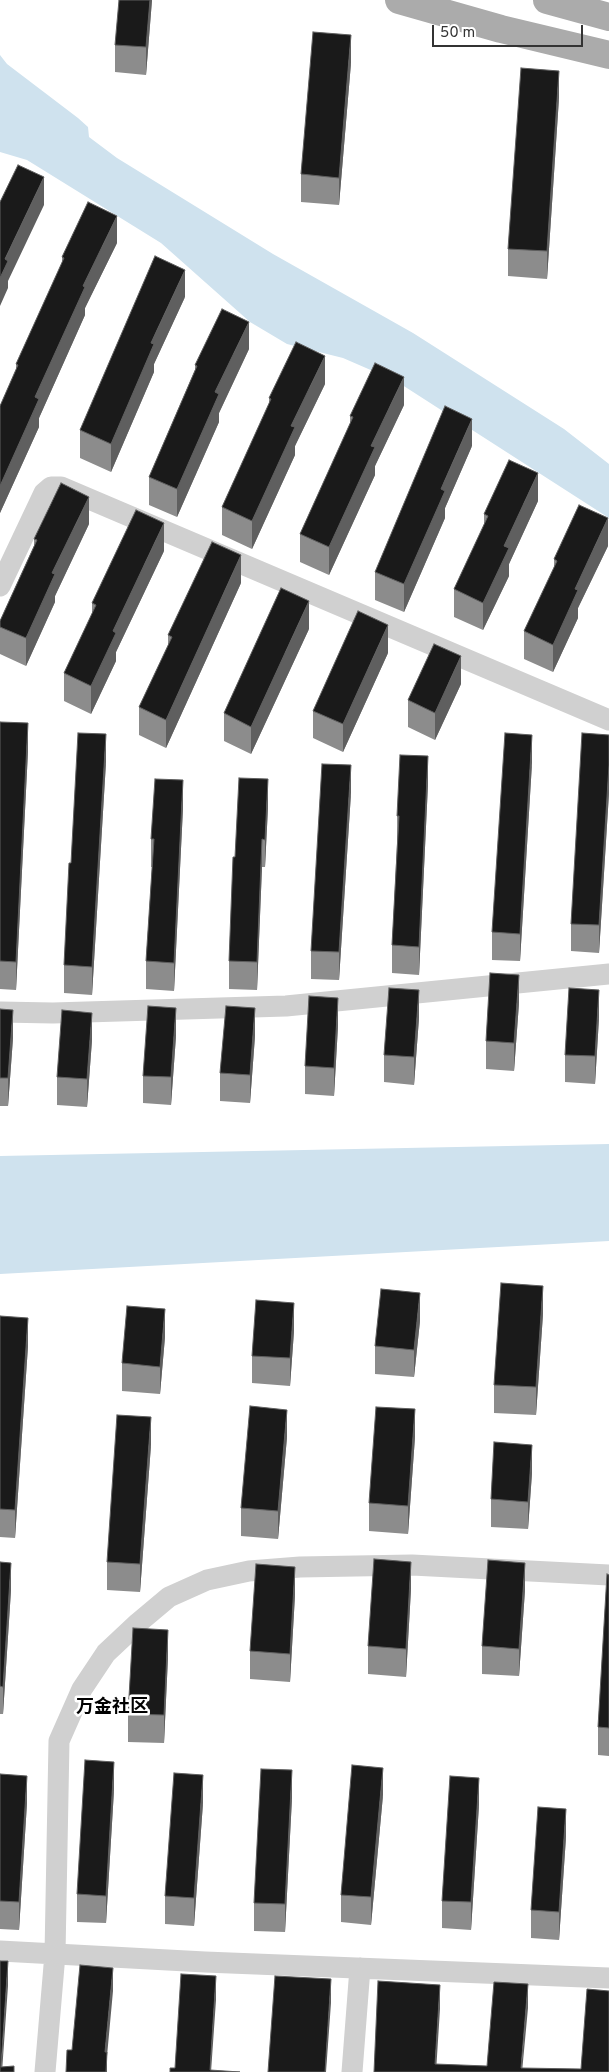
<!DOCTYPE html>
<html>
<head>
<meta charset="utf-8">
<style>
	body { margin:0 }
	#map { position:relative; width:609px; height:2072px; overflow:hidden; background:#fff; font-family:Overpass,sans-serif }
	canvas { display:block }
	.scale { position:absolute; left:432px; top:25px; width:151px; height:22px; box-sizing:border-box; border:2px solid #333; border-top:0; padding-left:6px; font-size:15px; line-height:18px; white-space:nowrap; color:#333; -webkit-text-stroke:4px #fff; paint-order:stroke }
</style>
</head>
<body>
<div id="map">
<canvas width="609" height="2072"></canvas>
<div class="scale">50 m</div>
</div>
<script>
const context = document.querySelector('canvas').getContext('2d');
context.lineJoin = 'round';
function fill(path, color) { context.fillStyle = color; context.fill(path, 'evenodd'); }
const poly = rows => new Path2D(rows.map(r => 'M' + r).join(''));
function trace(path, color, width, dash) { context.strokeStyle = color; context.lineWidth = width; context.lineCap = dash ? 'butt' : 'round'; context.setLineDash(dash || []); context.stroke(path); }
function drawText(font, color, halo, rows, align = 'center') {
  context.font = font + ' Overpass,"Noto Sans SC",sans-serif'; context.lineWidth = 5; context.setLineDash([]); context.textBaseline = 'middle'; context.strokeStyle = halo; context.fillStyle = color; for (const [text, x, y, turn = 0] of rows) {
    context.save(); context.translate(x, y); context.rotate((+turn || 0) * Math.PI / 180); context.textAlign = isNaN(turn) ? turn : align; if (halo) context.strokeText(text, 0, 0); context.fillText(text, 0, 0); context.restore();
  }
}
const water = poly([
	[0,55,7,64,78,118,88,127,89,137,117,158,273,254,413,333,564,429,609,464,609,518,396,381,343,358,287,344,250,322,161,243,27,160,0,152],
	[609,1144,609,1241,0,1274,0,1156]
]);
const street = poly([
	[0,586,44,493,51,487,61,487,609,720],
	[0,1012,53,1013,286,1006,609,974],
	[0,1951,205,1962,609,1978],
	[45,2072,55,1954,59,1741,82,1689,106,1653,138,1623,169,1597,207,1580,249,1571,300,1567,412,1565,609,1575],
	[352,2072,360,1968]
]);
const primary = poly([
	[399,0,501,29,609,55],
	[547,0,609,17]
]);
const wall = poly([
	[152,0,146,75,115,72,115,45],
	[351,63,339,205,301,202,301,174],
	[559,98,547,279,508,276,508,249],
	[117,243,85,308,85,315,39,418,39,427,0,513,0,406,16,370,16,364,62,263,62,257],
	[185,297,154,364,154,372,111,472,80,458,80,430],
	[249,349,219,413,219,422,177,517,149,505,149,477,195,370,195,365],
	[325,384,295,446,295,455,252,549,222,535,222,507,269,404,269,398],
	[404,405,375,466,375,475,329,575,300,562,300,534,350,424,350,416],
	[472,446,445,508,445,518,404,612,375,600,375,572],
	[538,501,509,564,509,576,483,630,454,617,454,589,484,526,484,514],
	[89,524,55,596,55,602,26,666,0,654,0,621,34,546,34,539],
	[608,546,578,608,578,618,553,672,524,659,524,631,554,569,554,559],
	[164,551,116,652,116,661,91,714,64,701,64,673,92,615,92,603],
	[241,583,166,748,139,735,139,707,168,646,168,635],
	[309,629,251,754,224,741,224,713],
	[388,653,343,752,313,738,313,711],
	[461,684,435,740,408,727,408,700],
	[0,722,28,751,16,990,0,989],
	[609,735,609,793,599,953,571,951,571,924],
	[106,762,92,995,64,993,64,965,71,863],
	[532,763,520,961,492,960,492,932],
	[428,784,419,975,392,973,392,945,397,843,397,816],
	[351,793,339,980,311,979,311,951],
	[268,807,265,867,262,867,257,990,229,989,229,961,235,857],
	[183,808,174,991,146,989,146,961,152,867,151,867,151,839],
	[519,1003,514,1071,486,1069,486,1041],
	[0,1009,13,1038,8,1106,0,1106],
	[419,1018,414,1085,384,1082,384,1055],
	[599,1018,595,1084,565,1082,565,1055],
	[338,1026,334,1096,305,1094,305,1066],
	[176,1036,171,1105,143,1103,143,1076],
	[255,1036,250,1103,220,1101,220,1073],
	[92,1040,87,1107,57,1105,57,1077],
	[543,1314,536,1415,494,1413,494,1385],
	[0,1316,28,1346,15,1538,0,1537],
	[420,1321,414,1377,375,1374,375,1346],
	[294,1331,290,1386,252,1383,252,1356],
	[165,1337,160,1394,122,1391,122,1363],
	[287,1437,278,1539,241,1536,241,1508],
	[415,1437,408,1534,369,1531,369,1503],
	[151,1445,140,1592,107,1590,107,1562],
	[532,1473,528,1529,491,1527,491,1499],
	[0,1562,11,1590,3,1714,0,1714],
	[609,1575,609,1756,598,1755,598,1727],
	[411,1589,406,1677,368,1674,368,1646],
	[525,1590,519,1676,482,1674,482,1646],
	[295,1595,290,1682,250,1679,250,1651],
	[168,1657,164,1743,128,1742,128,1714],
	[0,1774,27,1803,19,1930,0,1929],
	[114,1790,106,1923,77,1922,77,1894],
	[383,1795,371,1925,341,1922,341,1895],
	[292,1798,285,1932,254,1931,254,1903],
	[203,1803,194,1926,165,1924,165,1896],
	[479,1805,471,1930,442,1928,442,1901],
	[566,1837,559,1940,531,1938,531,1910]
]);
const shadedWall = poly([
	[150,0,152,0,146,75,146,47],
	[351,35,351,63,339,205,339,178],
	[559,71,559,98,547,279,547,251],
	[44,177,44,205,8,281,8,288,0,306,0,278,5,259],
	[117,216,117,243,85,308,85,315,39,418,39,427,0,513,0,486,35,397,83,286],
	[185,270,185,297,154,364,154,372,111,472,111,444,151,343],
	[249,322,249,349,219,413,219,422,177,517,177,489,215,392],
	[325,356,325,384,295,446,295,455,252,549,252,521,291,426],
	[404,377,404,405,375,466,375,475,329,575,329,547,371,446],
	[472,419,472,446,445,508,445,518,404,612,404,584,441,489],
	[538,473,538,501,509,564,509,576,483,630,483,603,504,546],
	[89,497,89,524,55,596,55,602,26,666,26,638,52,573],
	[608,518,608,546,578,608,578,618,553,672,553,645,575,589],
	[164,523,164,551,116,652,116,661,91,714,91,686,113,631],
	[241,555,241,583,166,748,166,720],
	[309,601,309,629,251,754,251,727],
	[388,625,388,653,343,752,343,724],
	[461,656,461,684,435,740,435,713],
	[28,723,28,751,16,990,16,962],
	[106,734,106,762,92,995,92,967],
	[532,735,532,763,520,961,520,934],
	[428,756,428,784,419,975,419,947],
	[351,765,351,793,339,980,339,952],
	[609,765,609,793,599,953,599,925],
	[268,779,268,807,265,867,265,840],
	[183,780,183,808,174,991,174,963],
	[262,839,262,867,257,990,257,962],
	[519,975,519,1003,514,1071,514,1043],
	[419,990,419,1018,414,1085,414,1057],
	[599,990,599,1018,595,1084,595,1056],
	[338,998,338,1026,334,1096,334,1068],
	[176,1008,176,1036,171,1105,171,1077],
	[255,1008,255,1036,250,1103,250,1075],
	[13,1010,13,1038,8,1106,8,1078],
	[92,1013,92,1040,87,1107,87,1079],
	[543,1286,543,1314,536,1415,536,1387],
	[420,1293,420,1321,414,1377,414,1350],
	[294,1303,294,1331,290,1386,290,1358],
	[165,1309,165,1337,160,1394,160,1367],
	[28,1318,28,1346,15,1538,15,1510],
	[415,1409,415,1437,408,1534,408,1506],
	[287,1410,287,1437,278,1539,278,1511],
	[151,1417,151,1445,140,1592,140,1564],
	[532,1445,532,1473,528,1529,528,1502],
	[411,1562,411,1589,406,1677,406,1649],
	[11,1563,11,1590,3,1714,3,1687],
	[525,1563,525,1590,519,1676,519,1649],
	[295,1567,295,1595,290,1682,290,1654],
	[168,1630,168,1657,164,1743,164,1715],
	[114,1762,114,1790,106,1923,106,1896],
	[383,1768,383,1795,371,1925,371,1897],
	[292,1770,292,1798,285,1932,285,1904],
	[203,1775,203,1803,194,1926,194,1898],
	[27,1776,27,1803,19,1930,19,1902],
	[479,1778,479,1805,471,1930,471,1902],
	[566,1809,566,1837,559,1940,559,1912],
	[8,1961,8,1986,2,2072,1,2072],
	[113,1968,113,1991,107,2056,107,2072,106,2072,105,2052],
	[216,1976,216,2000,211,2072,210,2072],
	[331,1979,331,2003,326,2072,325,2072],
	[528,1984,528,2008,522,2072,521,2072],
	[440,1985,440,2009,436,2072,435,2064]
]);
const building = poly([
	[119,0,150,0,146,47,115,45,119,0],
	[313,32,351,35,339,178,301,174,313,32],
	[521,68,559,71,547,251,508,249,521,68],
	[18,165,44,177,5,259,8,261,0,278,0,202,18,165],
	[88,202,117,216,83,286,85,287,35,397,39,399,0,486,0,406,18,365,16,364,64,258,62,257,88,202],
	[155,256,185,270,151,343,154,344,111,444,80,430,155,256],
	[222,309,249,322,215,392,219,394,177,489,149,477,197,366,195,365,222,309],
	[296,342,325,356,291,426,295,427,252,521,222,507,271,399,269,398,296,342],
	[375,363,404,377,371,446,375,447,329,547,300,534,353,417,350,416,375,363],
	[445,406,472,419,441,489,445,491,404,584,375,572,445,406],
	[509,460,538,473,504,546,509,548,483,603,454,589,488,516,484,514,509,460],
	[61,483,89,497,52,573,55,574,26,638,0,627,0,621,37,540,34,539,61,483],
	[579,505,608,518,575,589,578,590,553,645,524,631,557,561,554,559,579,505],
	[136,510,164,523,113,631,116,633,91,686,64,673,96,605,92,603,136,510],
	[212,542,241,555,166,720,139,707,172,637,168,635,212,542],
	[281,588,309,601,251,727,224,713,281,588],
	[358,611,388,625,343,724,313,711,358,611],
	[434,644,461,656,435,713,408,700,434,644],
	[0,722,28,723,16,962,0,961,0,722],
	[78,733,106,734,92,967,64,965,69,863,71,863,78,733],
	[505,733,532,735,520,934,492,932,505,733],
	[582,733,609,735,609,765,599,925,571,924,582,733],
	[400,755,428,756,419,947,392,945,399,816,397,816,400,755],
	[322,764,351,765,339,952,311,951,322,764],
	[239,778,268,779,265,840,262,839,257,962,229,961,233,857,235,857,239,778],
	[155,779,183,780,174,963,146,961,154,839,151,839,155,779],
	[490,973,519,975,514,1043,486,1041,490,973],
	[389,988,419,990,414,1057,384,1055,389,988],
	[569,988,599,990,595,1056,565,1055,569,988],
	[309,996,338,998,334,1068,305,1066,309,996],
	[148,1006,176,1008,171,1077,143,1076,148,1006],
	[226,1006,255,1008,250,1075,220,1073,226,1006],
	[0,1009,13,1010,8,1078,0,1078,0,1009],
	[62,1010,92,1013,87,1079,57,1077,62,1010],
	[501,1283,543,1286,536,1387,494,1385,501,1283],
	[381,1289,420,1293,414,1350,375,1346,381,1289],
	[256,1300,294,1303,290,1358,252,1356,256,1300],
	[127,1306,165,1309,160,1367,122,1363,127,1306],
	[0,1316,28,1318,15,1510,0,1509,0,1316],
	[250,1406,287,1410,278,1511,241,1508,250,1406],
	[376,1407,415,1409,408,1506,369,1503,376,1407],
	[117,1415,151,1417,140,1564,107,1562,117,1415],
	[494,1442,532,1445,528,1502,491,1499,494,1442],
	[374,1559,411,1562,406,1649,368,1646,374,1559],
	[488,1560,525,1563,519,1649,482,1646,488,1560],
	[0,1562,11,1563,3,1687,0,1686,0,1562],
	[256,1564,295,1567,290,1654,250,1651,256,1564],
	[607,1574,609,1575,609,1728,598,1727,607,1574],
	[133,1628,168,1630,164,1715,128,1714,133,1628],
	[85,1760,114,1762,106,1896,77,1894,85,1760],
	[352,1765,383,1768,371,1897,341,1895,352,1765],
	[261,1769,292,1770,285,1904,254,1903,261,1769],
	[174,1773,203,1775,194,1898,165,1896,174,1773],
	[0,1774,27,1776,19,1902,0,1901,0,1774],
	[450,1776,479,1778,471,1902,442,1901,450,1776],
	[538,1807,566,1809,559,1912,531,1910,538,1807],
	[0,1961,8,1961,1,2067,14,2066,14,2072,0,2072,0,1961],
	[80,1965,113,1968,105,2052,107,2052,106,2072,66,2072,67,2050,72,2050,80,1965],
	[181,1974,216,1976,210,2070,240,2072,170,2072,170,2068,175,2068,181,1974],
	[275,1976,331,1979,325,2072,268,2072,275,1976],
	[378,1981,440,1985,435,2064,487,2066,494,1982,528,1984,521,2068,581,2069,587,1989,609,1991,609,2072,374,2072,378,1981]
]);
const quarterNames = [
	["万金社区",112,1708]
];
fill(water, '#cfe2ee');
trace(street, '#d0d0d0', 21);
trace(primary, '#ababab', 28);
fill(wall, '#8c8c8c');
fill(shadedWall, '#5f5f5f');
fill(building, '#1a1a1a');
trace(building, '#5f5f5f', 1);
drawText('bold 18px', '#000', '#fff', quarterNames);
</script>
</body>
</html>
